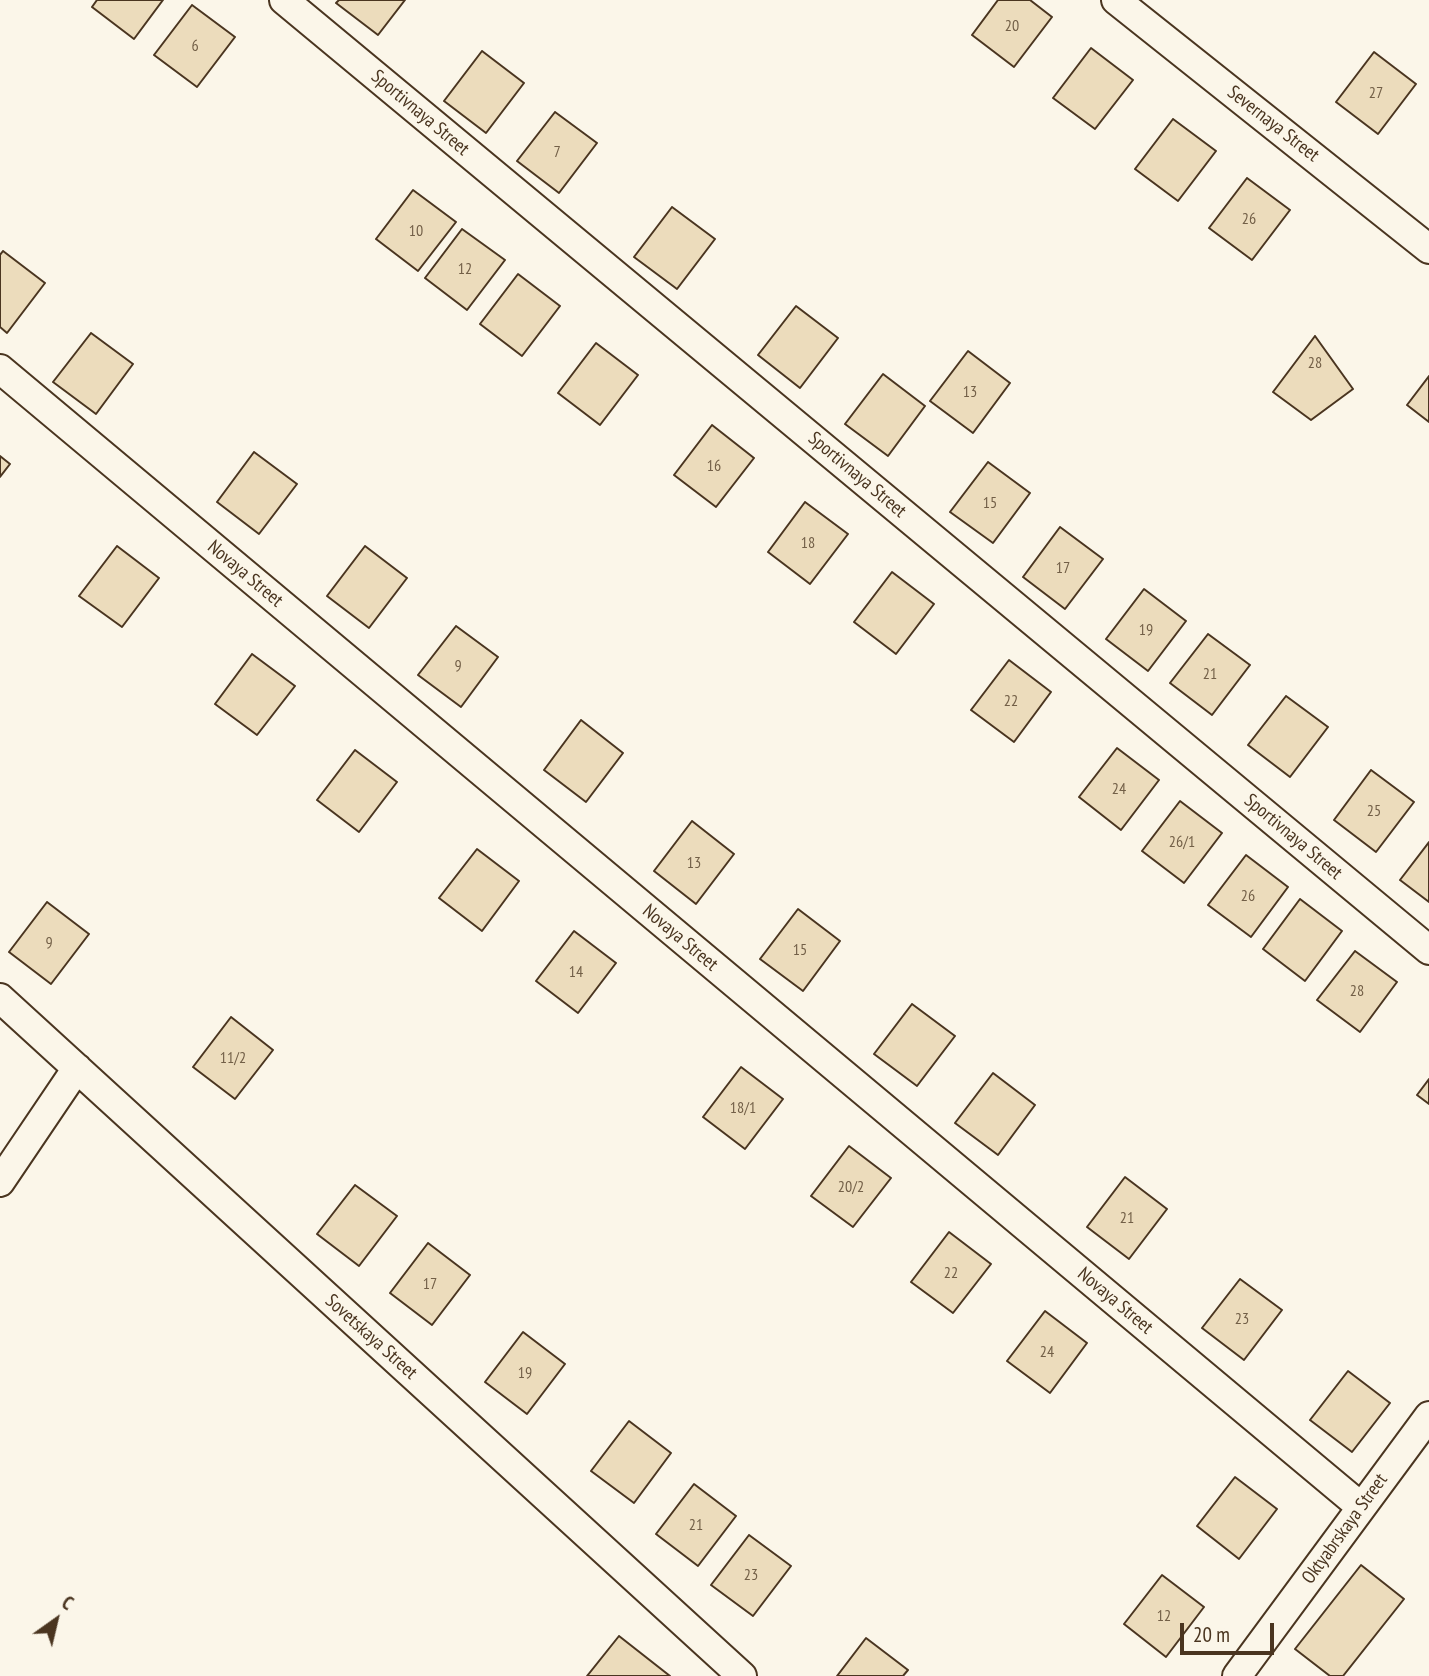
<!DOCTYPE html>
<html>
<head>
<meta charset="utf-8">
<style>
	body { margin:0 }
	#map { position:relative; width:1429px; height:1676px; overflow:hidden; background:#fbf6e9; font-family:"PT Sans Narrow",sans-serif }
	canvas { display:block }
	.north { position:absolute; left:21px; top:1585px; width:70px; height:70px; -webkit-text-stroke:5px #fbf6e9; paint-order:stroke; rotate:34deg; font-size:19px; font-weight:700; line-height:28px; text-align:center; color:#4a3520 }
	.north::after { content:''; display:block; margin:auto; width:24px; height:32px; background:#4a3520; clip-path:polygon(50% 0,100% 100%,50% 72%,0 100%) }
	.scale { position:absolute; left:1180px; top:1623px; width:94px; height:32px; box-sizing:border-box; border:4px solid #4a3520; border-top:0; padding-left:9px; font-size:21px; line-height:24px; white-space:nowrap; color:#4a3520; -webkit-text-stroke:5px #fbf6e9; paint-order:stroke }
</style>
</head>
<body>
<div id="map">
<canvas width="1429" height="1676"></canvas>
<div class="north">С</div>
<div class="scale">20 m</div>
</div>
<script>
const context = document.querySelector('canvas').getContext('2d');
context.lineJoin = 'round';
function fill(path, color) { context.fillStyle = color; context.fill(path, 'evenodd'); }
const poly = rows => new Path2D(rows.map(r => 'M' + r).join(''));
function trace(path, color, width, dash) { context.strokeStyle = color; context.lineWidth = width; context.lineCap = dash ? 'butt' : 'round'; context.setLineDash(dash || []); context.stroke(path); }
function drawText(font, color, halo, rows, align = 'center') {
  context.font = font + ' "PT Sans Narrow",sans-serif'; context.lineWidth = 5; context.setLineDash([]); context.textBaseline = 'middle'; context.strokeStyle = halo; context.fillStyle = color; for (const [text, x, y, turn = 0] of rows) {
    context.save(); context.translate(x, y); context.rotate((+turn || 0) * Math.PI / 180); context.textAlign = isNaN(turn) ? turn : align; if (halo) context.strokeText(text, 0, 0); context.fillText(text, 0, 0); context.restore();
  }
}
const building = poly([
	[97,0,163,0,134,39,92,7,97,0],
	[339,0,405,0,378,35,336,3,339,0],
	[998,0,1030,0,1052,17,1014,67,972,35,998,0],
	[192,5,235,37,197,87,154,55,192,5],
	[1091,48,1133,80,1095,129,1053,98,1091,48],
	[482,51,524,83,486,133,444,101,482,51],
	[1374,52,1416,84,1378,134,1336,102,1374,52],
	[555,112,597,143,559,193,517,161,555,112],
	[1173,119,1216,151,1178,201,1135,169,1173,119],
	[1247,178,1290,210,1252,260,1209,228,1247,178],
	[413,190,456,222,418,271,376,239,413,190],
	[672,207,715,239,677,289,634,257,672,207],
	[462,229,505,260,467,310,425,278,462,229],
	[3,251,45,283,7,333,0,327,0,255,3,251],
	[518,274,560,306,522,356,480,324,518,274],
	[796,306,838,338,800,388,758,355,796,306],
	[91,333,133,364,96,414,53,382,91,333],
	[1315,336,1353,389,1311,420,1273,392,1315,336],
	[596,343,638,375,600,425,558,393,596,343],
	[968,351,1010,383,973,433,930,401,968,351],
	[883,374,925,406,888,456,845,424,883,374],
	[1429,376,1429,422,1407,405,1429,376],
	[712,425,754,458,716,507,674,475,712,425],
	[254,452,297,484,259,534,217,502,254,452],
	[0,456,10,464,0,477,0,456],
	[988,462,1030,493,993,543,950,512,988,462],
	[805,502,848,534,810,584,768,552,805,502],
	[1060,527,1103,559,1065,609,1023,577,1060,527],
	[117,546,159,578,122,627,79,596,117,546],
	[365,546,407,578,369,628,327,596,365,546],
	[892,572,934,604,896,654,854,622,892,572],
	[1144,589,1186,621,1148,671,1106,639,1144,589],
	[456,626,498,657,461,707,418,675,456,626],
	[1208,634,1250,665,1212,715,1170,683,1208,634],
	[252,654,295,686,257,735,215,704,252,654],
	[1009,660,1051,692,1014,742,971,710,1009,660],
	[1286,696,1328,727,1290,777,1248,745,1286,696],
	[581,720,623,753,586,802,544,770,581,720],
	[1117,748,1159,780,1121,830,1079,797,1117,748],
	[355,750,397,782,359,832,317,800,355,750],
	[1371,770,1414,802,1376,852,1334,820,1371,770],
	[1180,801,1222,833,1184,883,1142,851,1180,801],
	[692,821,734,854,696,904,654,871,692,821],
	[1429,842,1429,902,1400,880,1429,842],
	[477,849,519,881,482,931,439,898,477,849],
	[1246,855,1288,887,1251,937,1208,905,1246,855],
	[1300,899,1342,931,1305,981,1263,949,1300,899],
	[47,902,89,934,51,984,9,952,47,902],
	[798,909,840,941,803,991,760,959,798,909],
	[574,931,616,963,578,1013,536,981,574,931],
	[1355,951,1397,982,1360,1032,1317,1000,1355,951],
	[912,1004,955,1036,917,1086,874,1054,912,1004],
	[231,1017,273,1050,235,1099,193,1067,231,1017],
	[741,1067,783,1099,745,1149,703,1117,741,1067],
	[993,1073,1035,1105,998,1155,955,1123,993,1073],
	[1429,1079,1429,1104,1417,1095,1429,1079],
	[849,1146,891,1178,853,1227,811,1196,849,1146],
	[1125,1177,1167,1209,1129,1259,1087,1227,1125,1177],
	[355,1185,397,1216,359,1266,317,1234,355,1185],
	[949,1232,991,1264,953,1313,911,1282,949,1232],
	[428,1243,470,1275,432,1325,390,1293,428,1243],
	[1240,1279,1282,1310,1244,1360,1202,1328,1240,1279],
	[1045,1311,1087,1343,1050,1393,1007,1361,1045,1311],
	[523,1332,565,1364,527,1414,485,1382,523,1332],
	[1348,1371,1390,1403,1352,1452,1310,1420,1348,1371],
	[629,1421,671,1453,634,1503,591,1471,629,1421],
	[1235,1477,1277,1509,1239,1559,1197,1526,1235,1477],
	[694,1484,736,1516,698,1566,656,1534,694,1484],
	[749,1535,791,1566,753,1616,711,1585,749,1535],
	[1361,1565,1404,1599,1343,1676,1330,1676,1295,1649,1361,1565],
	[1162,1575,1204,1607,1166,1657,1124,1624,1162,1575],
	[619,1636,670,1676,587,1676,619,1636],
	[866,1638,908,1670,903,1676,837,1676,866,1638]
]);
const street = poly([
	[284,0,1429,950],
	[1116,0,1429,249],
	[0,369,1360,1506],
	[0,998,742,1676],
	[0,1182,77,1068],
	[1237,1676,1429,1416]
]);
const numberNames = [
	["20",1012,26],
	["6",195,46],
	["27",1376,93],
	["7",557,152],
	["26",1249,219],
	["10",416,231],
	["12",465,269],
	["28",1315,363],
	["13",970,392],
	["16",714,466],
	["15",990,503],
	["18",808,543],
	["17",1063,568],
	["19",1146,630],
	["9",458,666],
	["21",1210,674],
	["22",1011,701],
	["24",1119,789],
	["25",1374,811],
	["26/1",1182,842],
	["13",694,863],
	["26",1248,896],
	["9",49,943],
	["15",800,950],
	["14",576,972],
	["28",1357,991],
	["11/2",233,1058],
	["18/1",743,1108],
	["20/2",851,1187],
	["21",1127,1218],
	["22",951,1273],
	["17",430,1284],
	["23",1242,1319],
	["24",1047,1352],
	["19",525,1373],
	["21",696,1525],
	["23",751,1575],
	["12",1164,1616]
];
const streetNames = [
	["Sportivnaya Street",420,113,40],
	["Severnaya Street",1273,124,38],
	["Sportivnaya Street",857,475,40],
	["Novaya Street",245,574,40],
	["Sportivnaya Street",1293,837,40],
	["Novaya Street",680,938,40],
	["Novaya Street",1115,1301,40],
	["Sovetskaya Street",371,1337,42],
	["Oktyabrskaya Street",1345,1529,-54]
];
fill(building, '#ecdcbc');
trace(building, '#4a3520', 2);
trace(street, '#4a3520', 32);
trace(street, '#fbf6e9', 28);
drawText('16px', '#725f47', null, numberNames);
drawText('19px', '#4a3520', '#fbf6e9', streetNames);
</script>
</body>
</html>
